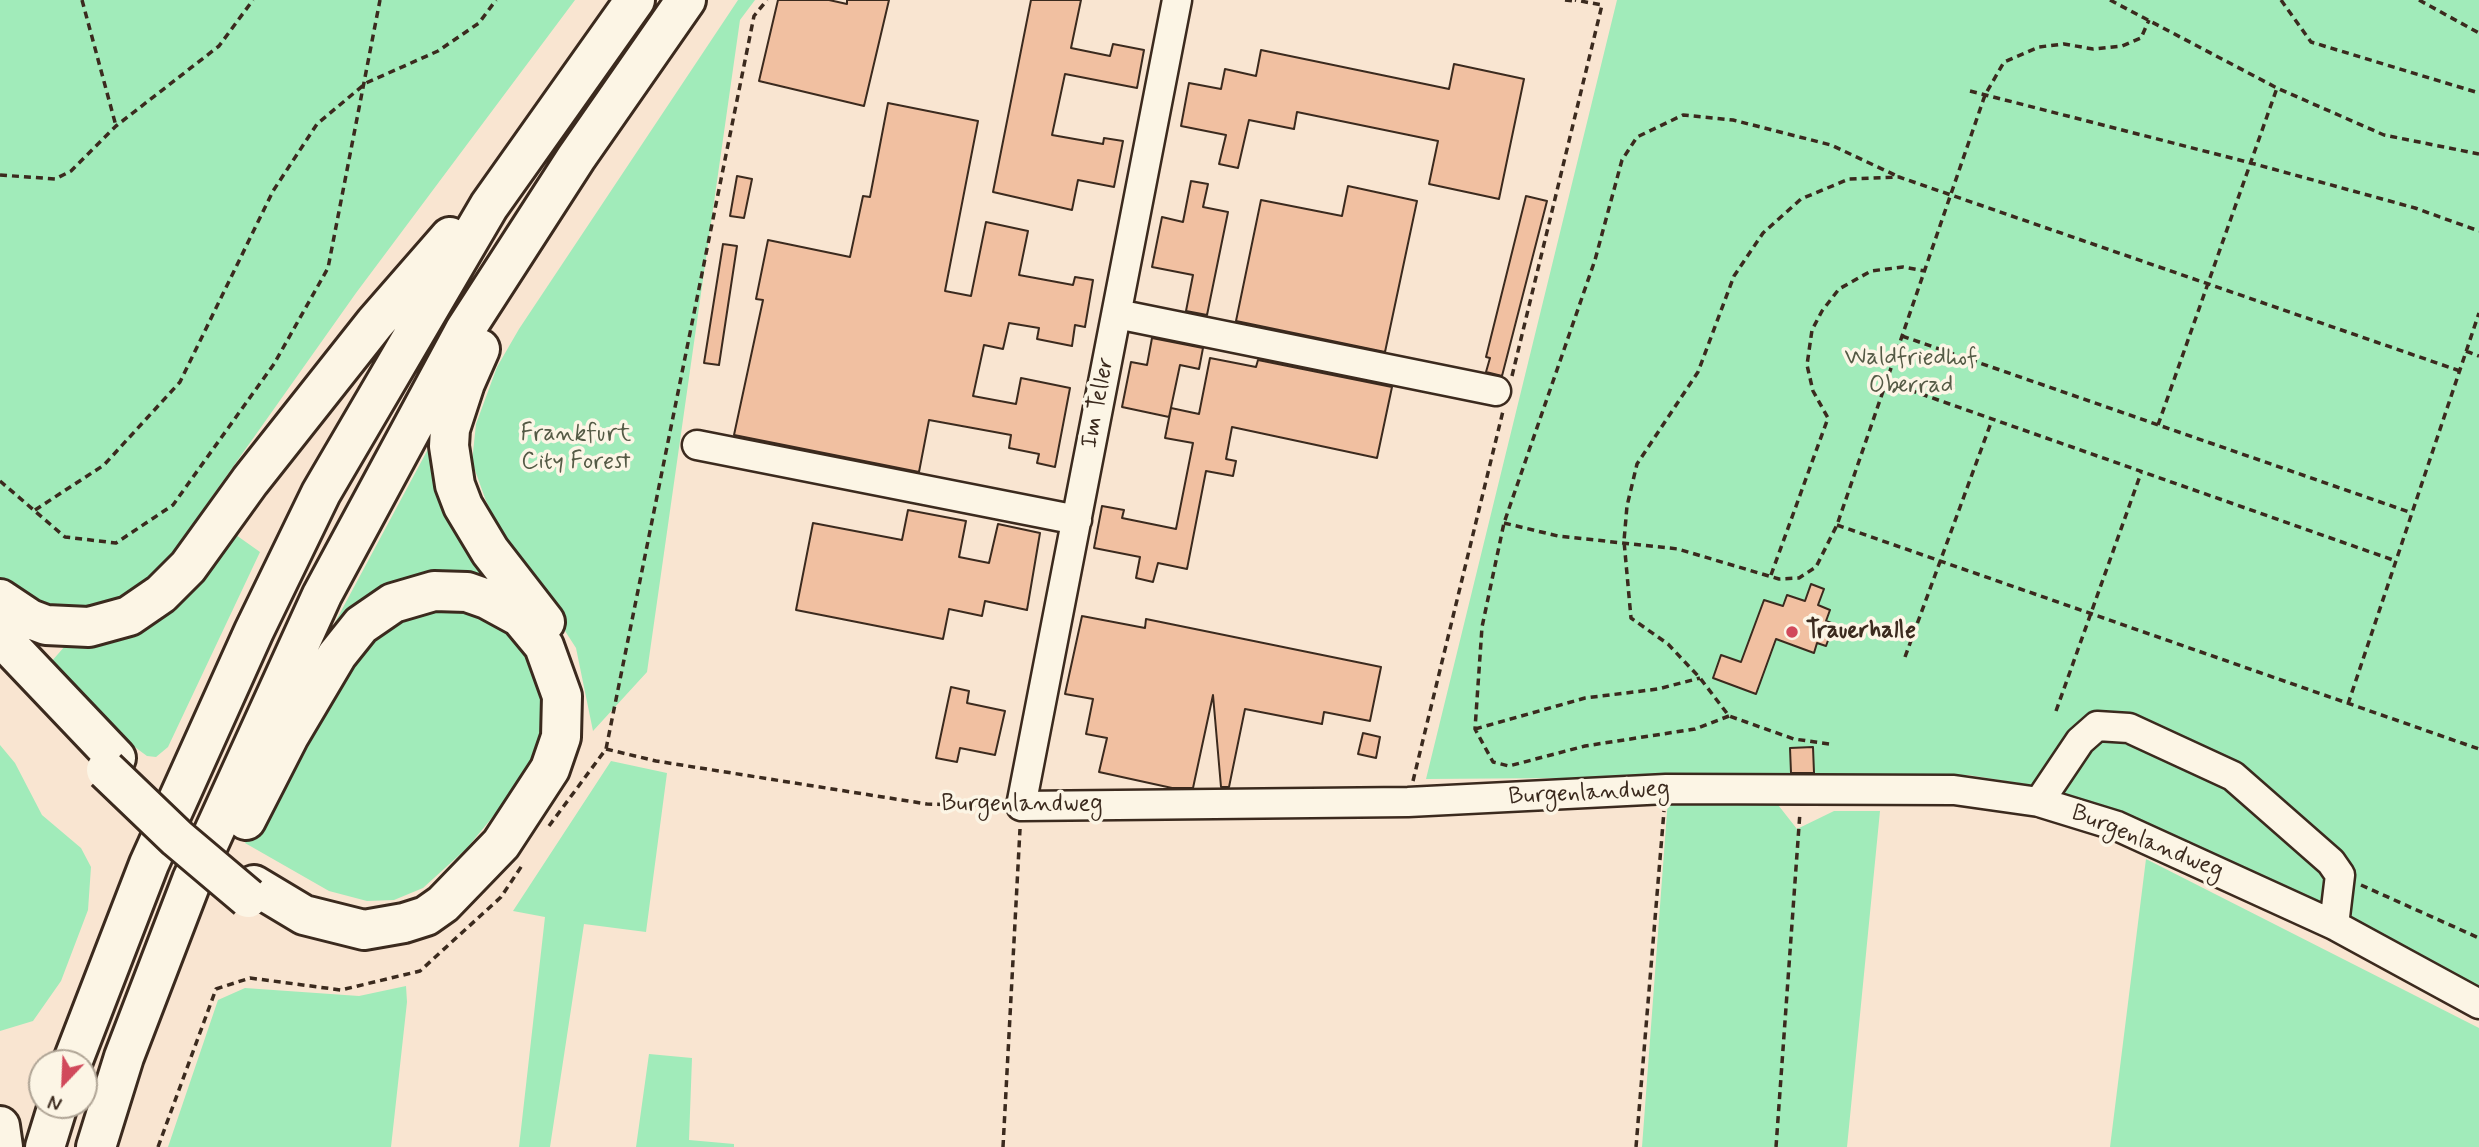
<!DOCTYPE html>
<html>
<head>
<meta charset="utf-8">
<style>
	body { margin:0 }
	#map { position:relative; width:2479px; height:1147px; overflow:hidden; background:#f9e5d1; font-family:Mynerve,sans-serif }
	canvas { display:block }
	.north { position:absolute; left:28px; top:1049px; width:70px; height:70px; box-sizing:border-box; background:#fcf5e5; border:2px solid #afa495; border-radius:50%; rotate:203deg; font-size:19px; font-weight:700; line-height:28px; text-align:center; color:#3b2a1e }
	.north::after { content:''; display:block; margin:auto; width:24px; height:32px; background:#d1495b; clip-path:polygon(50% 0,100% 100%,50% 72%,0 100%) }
</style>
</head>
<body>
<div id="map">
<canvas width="2479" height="1147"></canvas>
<div class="north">N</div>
</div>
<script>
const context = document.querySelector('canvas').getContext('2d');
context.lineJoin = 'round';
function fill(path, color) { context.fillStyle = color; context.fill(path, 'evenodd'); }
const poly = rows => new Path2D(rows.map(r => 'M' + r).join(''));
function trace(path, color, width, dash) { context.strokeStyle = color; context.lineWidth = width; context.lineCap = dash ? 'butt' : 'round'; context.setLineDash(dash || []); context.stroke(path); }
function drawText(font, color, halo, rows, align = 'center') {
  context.font = font + ' Mynerve,sans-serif'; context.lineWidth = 7; context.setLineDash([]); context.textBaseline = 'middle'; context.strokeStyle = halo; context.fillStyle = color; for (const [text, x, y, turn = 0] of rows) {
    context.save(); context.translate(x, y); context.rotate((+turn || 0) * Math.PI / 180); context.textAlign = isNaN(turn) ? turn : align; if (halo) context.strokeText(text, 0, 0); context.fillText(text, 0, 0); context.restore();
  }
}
const green = poly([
	[0,0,575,0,356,293,167,560,129,599,105,610,61,612,13,595,0,583],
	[738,0,755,0,740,20,647,672,593,731,576,648,502,533,486,501,472,462,476,424,497,367,519,329],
	[1617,0,2479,0,2479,993,2187,846,2038,786,1968,775,1426,779],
	[442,423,507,586,336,630,332,628],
	[236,535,260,552,168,747,156,757,147,756,117,734,51,662,65,646,87,645,158,622],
	[464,605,525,642,545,705,541,739,519,785,467,848,423,888,394,900,367,901,329,891,245,843,278,776,351,648,401,608],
	[0,745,15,763,42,815,81,848,91,867,88,910,61,981,33,1021,0,1031],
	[611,761,667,773,646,932,584,924,550,1147,519,1147,545,917,513,911],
	[1668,799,1775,801,1797,829,1834,811,1880,811,1847,1147,1642,1147],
	[2146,859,2479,1028,2479,1147,2110,1147],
	[406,986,407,1002,391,1147,168,1147,218,1000,245,988,359,996],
	[649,1054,692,1058,689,1140,734,1144,734,1147,636,1147]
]);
const building = poly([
	[778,0,829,0,847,4,847,0,889,0,864,106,759,81,778,0],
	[1031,0,1081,0,1071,48,1110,56,1113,44,1144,50,1137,88,1065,74,1052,135,1103,144,1104,138,1123,141,1114,187,1078,180,1072,210,993,192,1031,0],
	[1261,50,1449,89,1454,64,1524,79,1499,199,1429,184,1438,141,1297,112,1294,129,1249,120,1238,168,1219,164,1226,135,1181,126,1189,83,1221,89,1225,69,1256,76,1261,50],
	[888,103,978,121,945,291,971,296,986,222,1028,231,1019,275,1073,285,1075,277,1093,280,1085,327,1075,325,1072,346,1037,339,1039,328,1009,323,1003,349,984,345,973,396,1016,404,1021,378,1070,388,1055,467,1037,463,1039,454,1009,448,1011,435,929,420,919,472,734,435,763,300,756,299,768,240,850,257,863,196,870,197,888,103],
	[737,176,752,179,744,218,730,216,737,176],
	[1191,181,1208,184,1203,207,1228,212,1207,315,1186,311,1193,275,1152,267,1162,217,1183,222,1191,181],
	[1348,186,1417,201,1385,352,1236,321,1261,200,1342,216,1348,186],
	[1526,196,1547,201,1502,376,1486,372,1490,358,1486,357,1526,196],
	[723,244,737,246,719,365,704,363,723,244],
	[1152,338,1203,348,1199,369,1180,365,1169,417,1122,407,1131,362,1147,365,1152,338],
	[1210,358,1256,367,1258,360,1392,387,1377,458,1232,427,1226,459,1236,461,1233,476,1206,471,1187,569,1158,563,1153,582,1136,578,1140,557,1094,548,1102,506,1124,510,1122,518,1176,529,1193,443,1165,438,1171,408,1199,414,1210,358],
	[908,510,966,521,959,557,989,563,998,524,1040,533,1027,610,985,601,982,616,949,609,943,639,796,610,813,523,902,540,908,510],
	[1811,584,1824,589,1818,605,1830,610,1826,621,1834,624,1826,646,1817,643,1814,653,1776,639,1756,694,1713,678,1721,655,1741,662,1764,600,1783,606,1787,595,1805,601,1811,584],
	[1082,616,1145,628,1146,619,1381,667,1370,721,1324,712,1322,724,1245,709,1229,787,1221,787,1213,695,1193,788,1172,788,1099,772,1107,738,1086,734,1093,699,1065,694,1082,616],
	[951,687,969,691,967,703,1005,711,995,755,960,748,957,762,936,758,951,687],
	[1363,733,1380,737,1376,758,1358,754,1363,733],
	[1813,747,1814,773,1791,773,1790,748,1813,747]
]);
const path = poly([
	[82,0,116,126],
	[1565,0,1574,1],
	[2110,0,2277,88,2384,135,2479,154],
	[2281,0,2311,42,2479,93],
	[2419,0,2479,33],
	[1970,91,2251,163,2415,208,2479,231],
	[0,175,55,179,71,171,116,126,219,46,253,0],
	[1902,336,2412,513],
	[2466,351,2479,356],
	[1512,376,1602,5,1575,0],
	[1887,382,2396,561],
	[2158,425,2277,88],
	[0,481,65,537,116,543,173,505,274,364,328,268,380,0],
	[35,510,104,465,180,382,273,191,317,124,366,83,438,51,479,23,496,0],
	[1504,523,1558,536,1678,549,1779,579,1799,578,1816,567,1837,525,1985,95,2004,62,2039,47,2064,44,2093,49,2122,46,2141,38,2149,20],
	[1837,525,2479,749],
	[1771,575,1828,418,1813,391,1807,365,1812,330,1822,311,1839,289,1871,271,1903,267,1925,271],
	[1905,657,1992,420],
	[2348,704,2479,313],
	[2056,711,2141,473],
	[1729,716,1695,729,1585,746,1509,766,1493,762,1475,729,1482,627,1504,523,1595,260,1622,160,1637,137,1683,115,1733,120,1831,145,1897,176],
	[1475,729,1585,698,1658,689,1700,678],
	[1829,744,1794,739,1729,716,1700,678,1668,644,1631,618,1624,541,1627,506,1637,464,1698,372,1734,276,1763,233,1801,199,1849,179,1899,177,2460,371],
	[606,749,656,761,927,804,998,806],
	[1413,781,1503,411],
	[549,826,606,749,754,16,767,0],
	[2361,885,2479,938],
	[158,1147,216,989,250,978,341,990,420,971,501,897,523,864],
	[1003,1147,1020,829],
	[1636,1147,1664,811],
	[1776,1147,1800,812]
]);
const minor = poly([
	[1177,0,1021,806,1408,802,1666,789,1954,790,2039,802,2117,826,2334,925,2479,1004],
	[1117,314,1496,391],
	[697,445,1077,520],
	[2039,802,2080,741,2097,726,2129,728,2233,776,2331,862,2340,875,2334,925]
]);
const highway = poly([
	[480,349,465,383,450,429,449,446,455,485,463,506,490,551,545,622],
	[0,599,30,619,46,625,89,627,129,616,161,594,188,567,250,481,375,323,450,237],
	[0,636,116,758],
	[246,820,289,736,337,655,361,625,393,603,434,591,467,592,487,599,520,617,544,646,562,696,561,737,550,769,501,844,443,904,426,916,404,923,364,930,304,915,254,885],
	[72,1063,149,864,254,631,321,493,489,206,635,0],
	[0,1126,3,1147],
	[45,1147,58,1105],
	[96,1147,124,1057,192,880,322,595,465,330,576,158,686,0]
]);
const highwayBridge = poly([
	[106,770,177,838,248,898]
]);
const markers = [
	[1792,632,7,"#d1495b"]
];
const parkNames = [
	["Waldfriedhof",1911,359],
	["Oberrad",1911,387],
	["Frankfurt",576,435],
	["City Forest",576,463]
];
const streetNames = [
	["Im Teller",1099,403,-79],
	["Burgenlandweg",1589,794,-3],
	["Burgenlandweg",1022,805],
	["Burgenlandweg",2147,843,22]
];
const poiNames = [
	["Trauerhalle",1806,632]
];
fill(green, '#a1ebba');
fill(building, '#f1c0a1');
trace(building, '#3b2a1e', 2);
trace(minor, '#3b2a1e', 33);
trace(highway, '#3b2a1e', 44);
trace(path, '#3b2a1e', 3.5, [7, 5]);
trace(minor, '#fcf5e5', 28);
trace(highway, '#fcf5e5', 38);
trace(highwayBridge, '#3b2a1e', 44, []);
trace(highwayBridge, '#fcf5e5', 38);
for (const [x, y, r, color] of markers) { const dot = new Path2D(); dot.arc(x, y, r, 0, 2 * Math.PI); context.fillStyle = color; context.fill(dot); trace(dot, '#fcf5e5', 2.5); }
drawText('24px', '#545a45', '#fcf5e5', parkNames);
drawText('24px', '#3b2a1e', '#fcf5e5', streetNames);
drawText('bold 24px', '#3b2a1e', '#fcf5e5', poiNames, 'left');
</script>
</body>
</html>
